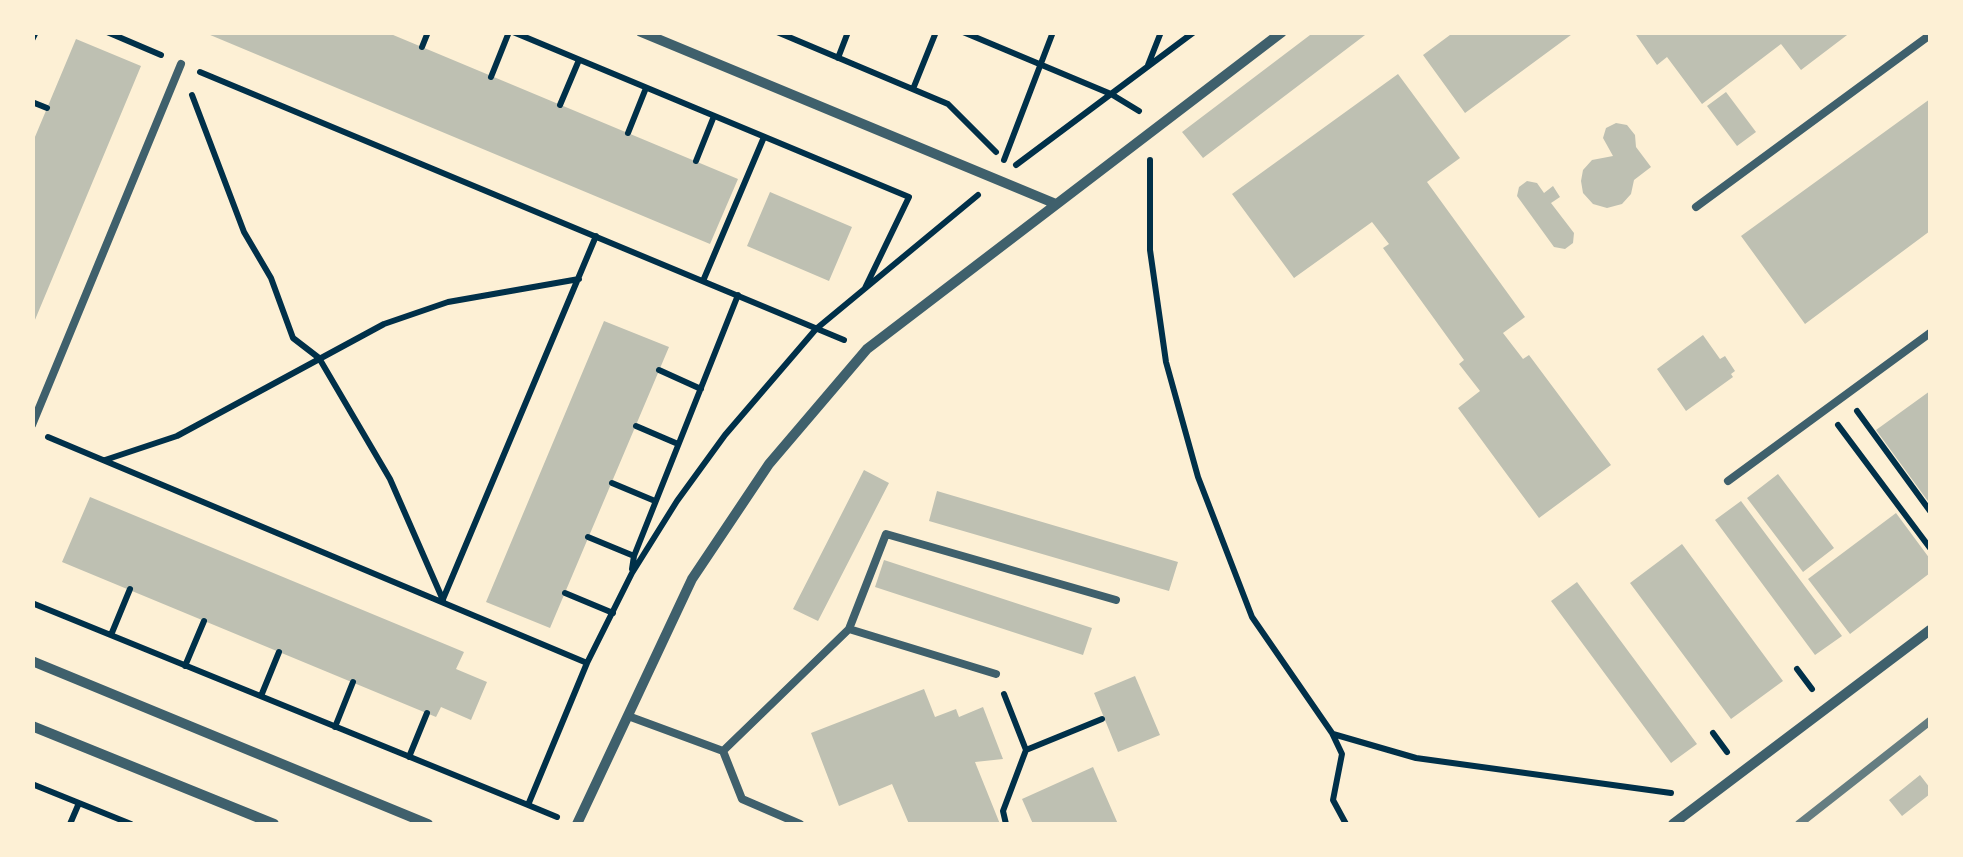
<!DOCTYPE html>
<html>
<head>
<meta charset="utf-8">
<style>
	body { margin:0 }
	#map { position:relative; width:1963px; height:857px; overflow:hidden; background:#fdf0d5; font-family:Figtree,sans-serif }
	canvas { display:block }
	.frame { position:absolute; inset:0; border:35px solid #fdf0d5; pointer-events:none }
</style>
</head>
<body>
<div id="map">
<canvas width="1963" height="857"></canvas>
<div class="frame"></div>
</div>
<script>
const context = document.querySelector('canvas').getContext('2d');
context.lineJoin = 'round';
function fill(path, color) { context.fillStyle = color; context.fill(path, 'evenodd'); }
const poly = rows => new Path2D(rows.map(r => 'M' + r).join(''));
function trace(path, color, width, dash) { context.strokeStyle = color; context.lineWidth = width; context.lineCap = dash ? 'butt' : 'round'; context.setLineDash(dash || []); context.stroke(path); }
const building = poly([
	[203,32,386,32,738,179,710,244],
	[1314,32,1369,32,1203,158,1182,132],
	[1454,32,1575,32,1465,113,1423,55],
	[1634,32,1851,32,1801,70,1781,44,1702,104,1667,57,1657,65],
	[76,39,141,66,32,327,32,144],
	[1398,74,1460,158,1427,182,1525,317,1503,333,1523,359,1529,355,1611,465,1539,518,1458,408,1480,391,1459,364,1464,360,1383,248,1389,244,1372,222,1294,278,1232,194],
	[1726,92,1756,132,1737,146,1707,106],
	[1930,99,1930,231,1805,324,1741,236],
	[1616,123,1627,125,1635,135,1636,147,1651,167,1634,180,1631,194,1622,204,1607,208,1593,204,1583,193,1581,181,1583,170,1592,160,1613,156,1603,138,1606,128],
	[1527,181,1537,183,1544,193,1553,186,1560,197,1551,203,1574,233,1573,243,1565,249,1554,247,1517,196,1519,187],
	[770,192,852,227,829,281,747,246],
	[604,321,669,347,550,628,486,602],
	[1703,335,1720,359,1725,356,1735,371,1731,374,1733,377,1686,411,1657,369],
	[1930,391,1930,504,1876,430],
	[864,470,889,483,818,621,793,609],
	[1778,474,1834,548,1803,572,1747,498],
	[937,491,1178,562,1169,591,929,521],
	[90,497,464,652,456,669,487,682,471,720,441,707,436,717,62,562],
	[1741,501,1842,636,1815,655,1715,520],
	[1896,513,1930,559,1930,573,1850,634,1808,579],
	[1682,544,1783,681,1731,719,1630,583],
	[884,560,1092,628,1083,655,875,587],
	[1577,582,1697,744,1671,763,1551,601],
	[1135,676,1160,735,1118,752,1094,693],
	[924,689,935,717,956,709,959,717,983,707,1003,759,975,762,1000,824,909,824,892,784,839,806,811,733],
	[1093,767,1118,824,1033,824,1022,799],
	[1920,775,1930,788,1930,794,1902,816,1889,800]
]);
const path = poly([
	[107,32,161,55],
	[513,32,909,197,865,288],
	[777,32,948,104,996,152],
	[963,32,1111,94,1139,111],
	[32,40,36,32],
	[422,47,428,32],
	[838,58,848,32],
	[1148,65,1161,32],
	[200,72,844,340],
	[491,77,509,32],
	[913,89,936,32],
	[192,95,244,232,271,278,293,338,319,358,390,479,443,600],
	[32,102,47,108],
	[560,105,579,60],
	[628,133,646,88],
	[1004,160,1053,32],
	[1150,160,1150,250,1166,362,1198,477,1252,617,1332,733,1342,754,1333,800,1346,824],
	[696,161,714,116],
	[1016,165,1194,32],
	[703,281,764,137],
	[659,370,701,389],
	[1857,411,1930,511],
	[1838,425,1930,548],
	[636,426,678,444],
	[48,437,587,663],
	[105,460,177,436,384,324,448,302,579,279],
	[612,483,655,501],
	[588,537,634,556],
	[632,569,634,556,738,295],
	[565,593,613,613],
	[443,599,596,236],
	[32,603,528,805],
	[111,635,130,589],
	[185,666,204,621],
	[1797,669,1812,689],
	[1004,694,1026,750,1003,811,1006,824],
	[261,696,279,652],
	[335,727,353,682],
	[1713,733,1727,752],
	[1333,734,1416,758,1671,793],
	[1026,750,1102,719],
	[409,757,427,713],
	[32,784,131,824],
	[557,817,528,805,587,663,632,573,677,501,725,435,816,329,978,195],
	[70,824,79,803]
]);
const service = poly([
	[1696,207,1930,35],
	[32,425,181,64],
	[1728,481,1930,333],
	[849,629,886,534,1116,600],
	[628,716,723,751,742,799,800,824],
	[723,751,849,629,996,674]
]);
const minor = poly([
	[641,32,1056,204],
	[32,661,428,824],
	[32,726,274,824],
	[577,824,692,579,769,464,867,349,1282,32],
	[1673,824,1930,630]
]);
const rail = poly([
	[1799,824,1930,721]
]);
fill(building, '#bec0b2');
trace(path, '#003049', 6);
trace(service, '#3f606c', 8);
trace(minor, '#3f606c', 10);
trace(rail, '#657d81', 8);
</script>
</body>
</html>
